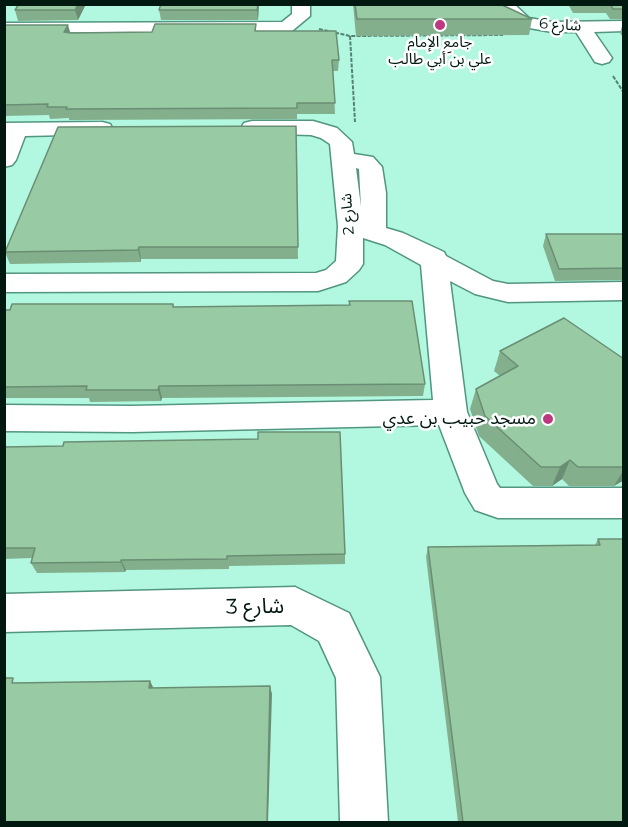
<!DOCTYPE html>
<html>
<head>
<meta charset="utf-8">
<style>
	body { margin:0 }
	#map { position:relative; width:628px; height:827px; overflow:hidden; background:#b2f7e0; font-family:Montserrat,sans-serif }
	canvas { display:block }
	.frame { position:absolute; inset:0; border:6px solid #001810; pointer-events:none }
</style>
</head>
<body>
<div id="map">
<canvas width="628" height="827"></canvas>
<div class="frame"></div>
</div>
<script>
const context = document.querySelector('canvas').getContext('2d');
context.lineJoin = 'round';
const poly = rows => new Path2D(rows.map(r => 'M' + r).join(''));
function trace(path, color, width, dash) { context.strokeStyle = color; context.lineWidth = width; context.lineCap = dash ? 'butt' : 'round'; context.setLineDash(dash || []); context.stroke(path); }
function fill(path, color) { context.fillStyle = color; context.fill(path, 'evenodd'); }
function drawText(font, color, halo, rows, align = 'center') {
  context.font = font + ' Montserrat,"Noto Sans Arabic",sans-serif'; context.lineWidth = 5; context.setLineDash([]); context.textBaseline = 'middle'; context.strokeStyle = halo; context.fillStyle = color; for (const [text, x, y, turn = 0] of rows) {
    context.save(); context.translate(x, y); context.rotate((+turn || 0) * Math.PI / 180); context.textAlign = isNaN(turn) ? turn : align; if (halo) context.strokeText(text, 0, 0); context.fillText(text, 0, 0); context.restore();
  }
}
const path = poly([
	[319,29,350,36,503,35],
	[350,36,355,122],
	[613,76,624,93]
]);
const minor = poly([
	[292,4,310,4,310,16,292,31,286,32,4,33,4,23,282,22,292,14,292,4],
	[497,4,514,4,529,18,552,22,624,21,624,31,594,32,612,58,609,62,602,64,595,62,576,32,552,32,518,26,501,14,497,4],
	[252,121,313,121,337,128,352,142,354,154,373,157,382,167,386,193,386,228,403,233,444,252,446,256,493,281,508,284,624,282,624,300,508,302,475,294,450,281,467,412,497,484,500,488,624,488,624,518,498,518,475,510,465,493,439,425,132,432,4,431,4,405,132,406,433,400,421,265,385,245,363,238,363,264,359,270,346,282,318,291,4,292,4,274,316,273,326,270,336,261,338,226,330,144,321,138,311,135,244,133,241,128,244,123,252,121],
	[356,168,359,169,361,207,356,168],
	[102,122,110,124,113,129,110,134,25,136,16,160,12,165,4,167,4,123,102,122],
	[295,587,349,613,380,677,388,822,340,822,336,678,319,641,291,625,4,632,4,594,295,587]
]);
const wall = poly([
	[86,4,78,20,18,21,15,10],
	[259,4,258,20,161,20,159,10],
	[353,4,500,4,532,19,529,35,356,36],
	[568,4,624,4,624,19,610,19,606,13,573,13],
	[623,23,624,23,624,39,620,33],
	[256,24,256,31,339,60,338,71,333,71,335,114,297,114,297,119,69,120,69,118,50,119,49,115,4,116,4,27,70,32,152,32],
	[296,126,298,259,141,259,141,262,10,264,5,252],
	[546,234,624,235,624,280,555,281,543,246],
	[173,304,174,307,425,384,423,396,162,398,161,401,90,402,89,398,4,398,4,310],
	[500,351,624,359,624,480,614,486,569,486,562,479,552,486,533,486,479,436,470,409,476,389,500,376,494,371],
	[4,447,345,554,345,564,229,566,229,569,126,570,125,572,37,573,31,563,32,558,4,559],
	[598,539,624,539,624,822,458,822,426,557,428,547,595,545]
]);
const shadedWall = poly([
	[78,4,86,4,78,20,75,10],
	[258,4,259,4,258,20,257,10],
	[68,25,71,35,64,32],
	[139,247,141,259,141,262,138,250],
	[159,386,162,398,161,401,158,390],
	[570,460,562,479,552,486,560,467],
	[624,469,624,480,614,486],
	[121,560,126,570,125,572,121,562],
	[150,681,154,689,149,688],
	[270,686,272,694,268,822,267,822]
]);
const building = poly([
	[19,4,78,4,75,10,15,10,19,4],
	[161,4,258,4,257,10,159,10,161,4],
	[355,4,500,4,532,19,357,19,355,4],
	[610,4,624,4,624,9,613,9,610,4],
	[155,24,256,24,255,31,336,31,339,60,332,60,335,103,297,103,297,108,66,109,67,107,47,107,48,104,4,105,4,27,6,25,68,25,64,32,71,33,152,32,155,24],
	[296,126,298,247,139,247,138,250,5,252,58,127,296,126],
	[546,234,623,234,624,268,559,269,546,234],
	[349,301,412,301,425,384,159,386,158,390,86,390,87,386,4,387,4,310,10,310,12,304,173,304,173,307,350,305,349,301],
	[564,318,624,359,624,467,578,467,570,460,560,467,541,467,485,416,476,389,518,366,500,351,564,318],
	[258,432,340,432,345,554,227,556,227,559,121,560,121,562,31,563,35,548,4,548,4,447,63,446,64,442,258,439,258,432],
	[598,539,624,539,624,822,463,822,428,547,600,545,598,539],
	[4,678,13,678,12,683,150,681,149,688,270,686,267,822,4,822,4,678]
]);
const markers = [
	[440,25,6,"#bc397f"],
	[548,419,6,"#bc397f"]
];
const farStreetnames = [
	["شارع 6",560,25,3],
	["شارع 2",348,214,-94]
];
const farPoinames = [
	["جامع الإمام",440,43],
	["علي بن أبي طالب",440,60]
];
const poiNames = [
	["مسجد حبيب بن عدي",536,419]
];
const nearStreetnames = [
	["شارع 3",255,607,-1]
];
trace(minor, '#529580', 3);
trace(path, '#558273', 2, [4, 1.5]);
fill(minor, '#fff');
fill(wall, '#83af8d');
fill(shadedWall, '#6a8e73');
fill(building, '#98cba4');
trace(building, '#6a8e73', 1.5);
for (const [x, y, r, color] of markers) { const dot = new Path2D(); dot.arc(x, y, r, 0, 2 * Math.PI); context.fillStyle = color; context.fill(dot); trace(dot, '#fff', 2); }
drawText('15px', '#001810', '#fff', farStreetnames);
drawText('15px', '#001810', '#fff', farPoinames);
drawText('18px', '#001810', '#fff', poiNames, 'right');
drawText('21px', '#001810', '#fff', nearStreetnames);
</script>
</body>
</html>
